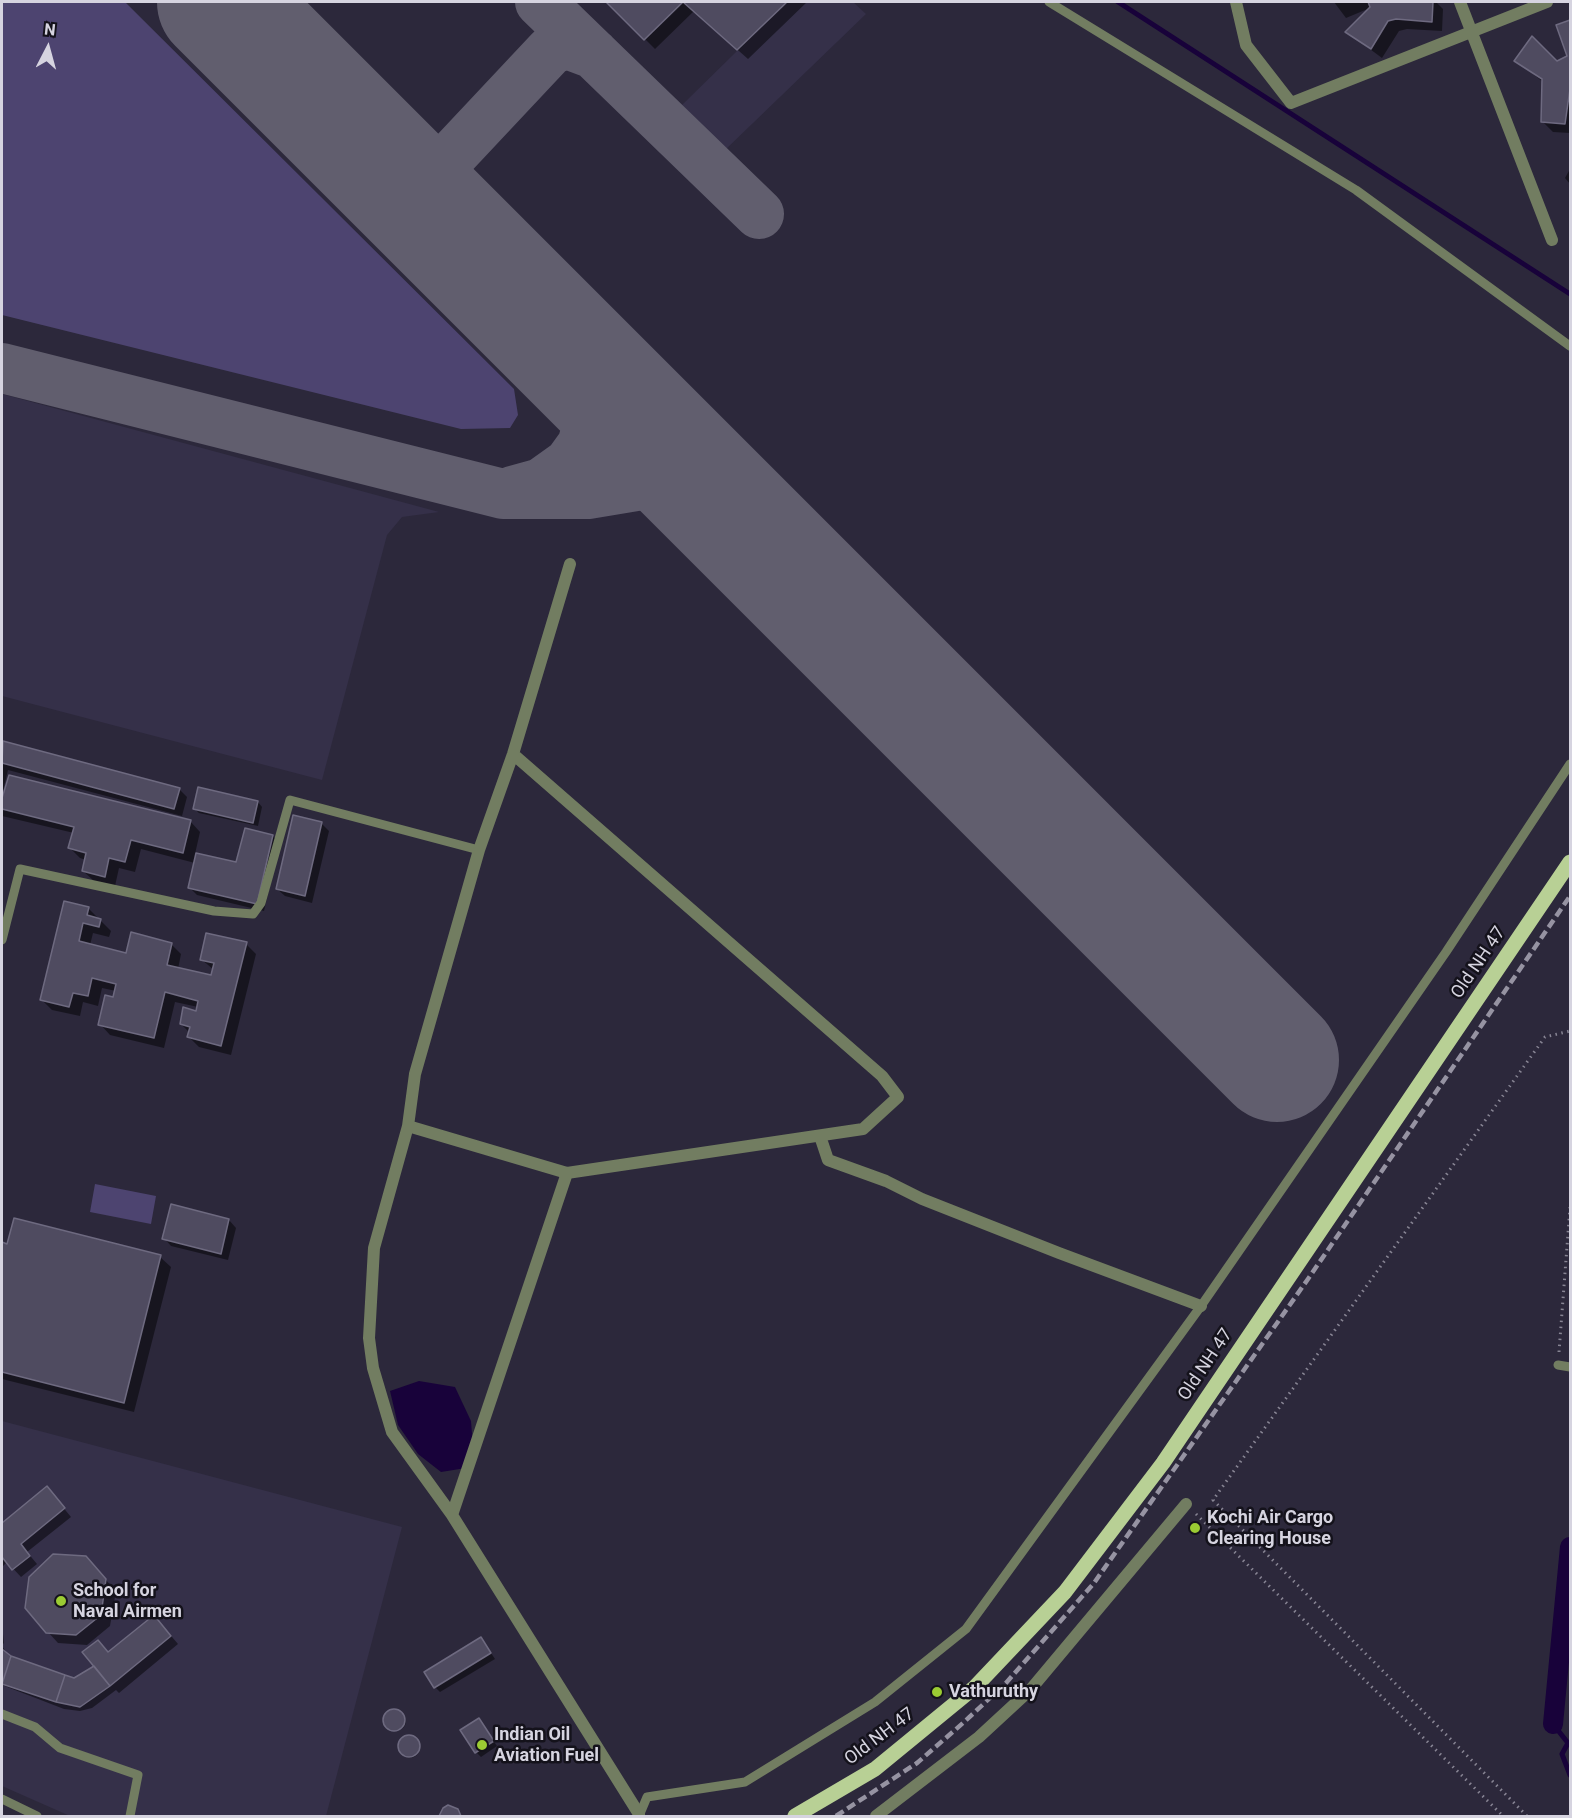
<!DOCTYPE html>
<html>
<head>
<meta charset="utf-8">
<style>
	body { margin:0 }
	#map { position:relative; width:1572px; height:1818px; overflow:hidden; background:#2c283b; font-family:Roboto,sans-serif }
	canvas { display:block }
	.frame { position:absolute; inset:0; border:3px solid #d6d4e0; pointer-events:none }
	.north { position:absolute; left:18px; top:18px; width:60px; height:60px; -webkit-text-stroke:4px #14121b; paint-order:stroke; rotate:6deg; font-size:16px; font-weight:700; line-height:24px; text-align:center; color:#d6d4e0 }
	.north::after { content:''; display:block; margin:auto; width:21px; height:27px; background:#d6d4e0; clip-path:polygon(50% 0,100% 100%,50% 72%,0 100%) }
</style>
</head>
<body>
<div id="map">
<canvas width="1572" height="1818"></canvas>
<div class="frame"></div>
<div class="north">N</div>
</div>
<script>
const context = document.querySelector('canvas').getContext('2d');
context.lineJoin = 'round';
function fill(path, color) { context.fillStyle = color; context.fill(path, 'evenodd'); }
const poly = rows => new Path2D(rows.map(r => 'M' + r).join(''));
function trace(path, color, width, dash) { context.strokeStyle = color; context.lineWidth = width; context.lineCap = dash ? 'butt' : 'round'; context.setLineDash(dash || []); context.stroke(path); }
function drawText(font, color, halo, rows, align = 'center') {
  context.font = font + ' Roboto,sans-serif'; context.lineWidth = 5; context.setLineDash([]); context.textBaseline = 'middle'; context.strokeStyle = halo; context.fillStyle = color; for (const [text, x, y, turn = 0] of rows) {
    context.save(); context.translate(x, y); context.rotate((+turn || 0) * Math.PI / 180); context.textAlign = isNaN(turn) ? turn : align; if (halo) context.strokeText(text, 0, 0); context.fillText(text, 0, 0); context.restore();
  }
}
const built = poly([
	[787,2,853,2,866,14,724,151,682,105],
	[2,394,439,512,402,517,387,535,322,780,2,696],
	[2,1421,402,1527,326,1816,70,1816,2,1786]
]);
const green = poly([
	[2,2,125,2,514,389,518,415,510,428,461,429,2,315],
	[95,1184,156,1196,151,1224,90,1212]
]);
const water = poly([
	[419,1381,455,1387,471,1421,473,1447,466,1468,441,1472,418,1454,398,1425,390,1391]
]);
const shadow = poly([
	[608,2,807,2,748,59,694,11,655,49],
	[1334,2,1436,2,1443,9,1442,31,1407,29,1399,31,1382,58,1347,32,1370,8,1346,18],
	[1570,22,1570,133,1553,132,1542,121,1543,82,1516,60,1556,62,1569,57,1558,26],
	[1570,169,1570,184,1565,178],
	[2,742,179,789,187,797,182,816,8,770,2,795],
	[2,800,190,821,200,832,195,854,237,864,273,836,280,844,264,911,197,895,189,887,195,863,141,849,135,872,119,868,115,886,94,881,83,871,86,860,80,858,70,848,74,833,2,816],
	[258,802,262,807,258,826,199,813,194,808],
	[294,817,322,824,329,831,312,903,285,896,277,889],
	[88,908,111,931,109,937,93,933,90,945,127,954,171,944,181,954,178,969,212,977,214,970,201,959,246,944,256,954,231,1055,199,1047,189,1037,190,1033,181,1024,197,1012,198,1007,175,1002,164,1048,110,1035,100,1024,116,991,102,988,98,1006,83,1002,80,1016,52,1010,42,1000],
	[229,1220,236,1228,228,1260,171,1246,164,1238],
	[2,1244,160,1257,171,1267,134,1412,2,1379],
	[47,1488,71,1517,27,1552,37,1564,21,1577,7,1562,2,1567,2,1525],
	[93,1566,116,1591,110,1626,87,1645,58,1643,48,1632],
	[2,1624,4,1644,2,1642],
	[161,1624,178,1644,119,1693,116,1690,92,1708,80,1711,64,1709,2,1685,2,1646,10,1658,74,1680,96,1667,109,1653],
	[481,1638,495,1659,440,1692,435,1687],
	'386 1721a10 10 0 1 1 20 0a10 10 0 1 1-20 0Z',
	[479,1720,497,1746,481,1757,476,1752],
	'400 1748a10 10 0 1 1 20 0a10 10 0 1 1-20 0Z'
]);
const stream = poly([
	[1118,2,1570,294],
	[1553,1724,1568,1743,1562,1754,1570,1775]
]);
const canal = poly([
	[1553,1724,1570,1547]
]);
const taxiway = poly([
	[225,2,227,10],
	[540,2,759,214],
	[432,215,431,187,443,165,550,51,561,45,570,45,594,54],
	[2,368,503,494,588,494,654,483,676,484,703,498,752,535],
	[512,491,541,483,569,463,582,445,588,424,588,406,581,386,553,335]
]);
const runway = poly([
	[219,2,1277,1060]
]);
const building = poly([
	[606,2,787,2,737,50,683,2,644,40,606,2],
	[1368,2,1433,2,1432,22,1396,19,1388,21,1371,49,1345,32,1370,7,1368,2],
	[1570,20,1570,89,1565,124,1541,122,1542,79,1514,61,1532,36,1557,61,1567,56,1556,25,1570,20],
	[3,741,180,788,174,809,2,763,3,741],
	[9,775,191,820,183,853,131,840,125,862,109,858,105,877,82,871,86,853,68,848,74,827,2,809,2,798,9,775],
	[198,787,258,801,253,823,193,809,198,787],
	[293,815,322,822,305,896,276,889,293,815],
	[245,828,273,835,257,904,188,888,196,853,236,862,245,828],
	[64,901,89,907,87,915,101,919,99,927,83,923,79,941,126,953,131,932,172,943,167,965,211,975,214,963,200,960,206,933,247,942,221,1046,187,1037,190,1027,180,1024,183,1007,196,1011,198,1001,165,992,154,1038,98,1025,105,995,113,997,116,984,92,978,88,996,73,993,69,1007,40,1000,64,901],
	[171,1204,229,1219,221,1254,162,1239,171,1204],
	[14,1218,161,1255,124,1403,2,1372,2,1242,7,1244,14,1218],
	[47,1486,65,1508,21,1544,30,1556,12,1570,2,1557,2,1523,47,1486],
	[53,1554,86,1556,106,1579,101,1615,76,1635,46,1633,25,1608,29,1577,53,1554],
	[154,1615,171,1636,110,1686,82,1652,98,1640,108,1652,154,1615],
	[481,1637,491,1653,434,1688,424,1672,481,1637],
	[2,1649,11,1656,2,1684,2,1649],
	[11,1656,65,1675,56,1702,2,1684,11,1656],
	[94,1666,110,1686,80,1707,56,1702,65,1675,74,1678,94,1666],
	'383 1720a11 11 0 1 1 22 0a11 11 0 1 1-22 0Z',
	[479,1718,494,1741,475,1753,460,1730,479,1718],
	'398 1746a11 11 0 1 1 22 0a11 11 0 1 1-22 0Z',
	[448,1805,458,1809,461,1816,439,1816,443,1808,448,1805]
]);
const path = poly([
	[1559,1352,1570,1207],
	[1196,1514,1503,1816],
	[1527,1816,1213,1500,1545,1037,1570,1031]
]);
const lane = poly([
	[1049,2,1356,190,1570,346],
	[2,940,20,869,214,911,253,914,261,903,290,800,479,850],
	[1558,1365,1570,1367],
	[2,1714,35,1727,60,1748,138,1775,130,1816],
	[2,1799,37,1816],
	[639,1816,647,1797,745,1782,875,1702,966,1629,1201,1306,1446,952,1570,764]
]);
const street = poly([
	[1236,2,1246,45,1291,103,1547,2],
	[1460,2,1552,240],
	[570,564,513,754,479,850,415,1074,408,1126,374,1248,369,1338,373,1368,392,1432,452,1515,639,1814],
	[408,1126,567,1173,863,1129,898,1097,882,1076,513,754],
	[820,1136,828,1160,886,1181,922,1199,1059,1253,1201,1306],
	[452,1515,567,1173],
	[876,1816,979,1737,1031,1689,1186,1504]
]);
const primary = poly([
	[795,1816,875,1769,975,1687,1065,1592,1163,1463,1570,862]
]);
const rail = poly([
	[836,1816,917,1763,963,1723,1006,1683,1094,1583,1308,1279,1570,896]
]);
const markers = [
	[1195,1528,6,"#9bcb33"],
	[61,1601,6,"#9bcb33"],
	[937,1692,6,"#9bcb33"],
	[482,1745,6,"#9bcb33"]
];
const streetNames = [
	["Old NH 47",1479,963,-56],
	["Old NH 47",1206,1365,-56],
	["Old NH 47",880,1737,-37]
];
const poiNames = [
	["Kochi Air Cargo",1207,1518],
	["Clearing House",1207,1539],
	["School for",73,1591],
	["Naval Airmen",73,1612],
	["Vathuruthy",949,1692],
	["Indian Oil",494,1735],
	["Aviation Fuel",494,1756]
];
fill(built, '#353049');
fill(green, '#4d4470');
fill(water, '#18023a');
fill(shadow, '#0007');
trace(stream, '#18023a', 5);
trace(canal, '#18023a', 20);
trace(taxiway, '#615e6e', 50);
trace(runway, '#615e6e', 124);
fill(building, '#4f4b60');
trace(building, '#6e6a80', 1.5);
trace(path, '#888594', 3, [1.5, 4.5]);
trace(lane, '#727d61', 9);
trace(street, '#727d61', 12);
trace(primary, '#b8d095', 15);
trace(rail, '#9693a2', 4.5, [9, 4.5]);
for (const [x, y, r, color] of markers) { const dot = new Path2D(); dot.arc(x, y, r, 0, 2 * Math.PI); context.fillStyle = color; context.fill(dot); trace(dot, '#14121b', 2); }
drawText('18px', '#d6d4e0', '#14121b', streetNames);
drawText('bold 18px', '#d6d4e0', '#14121b', poiNames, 'left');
</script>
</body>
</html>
